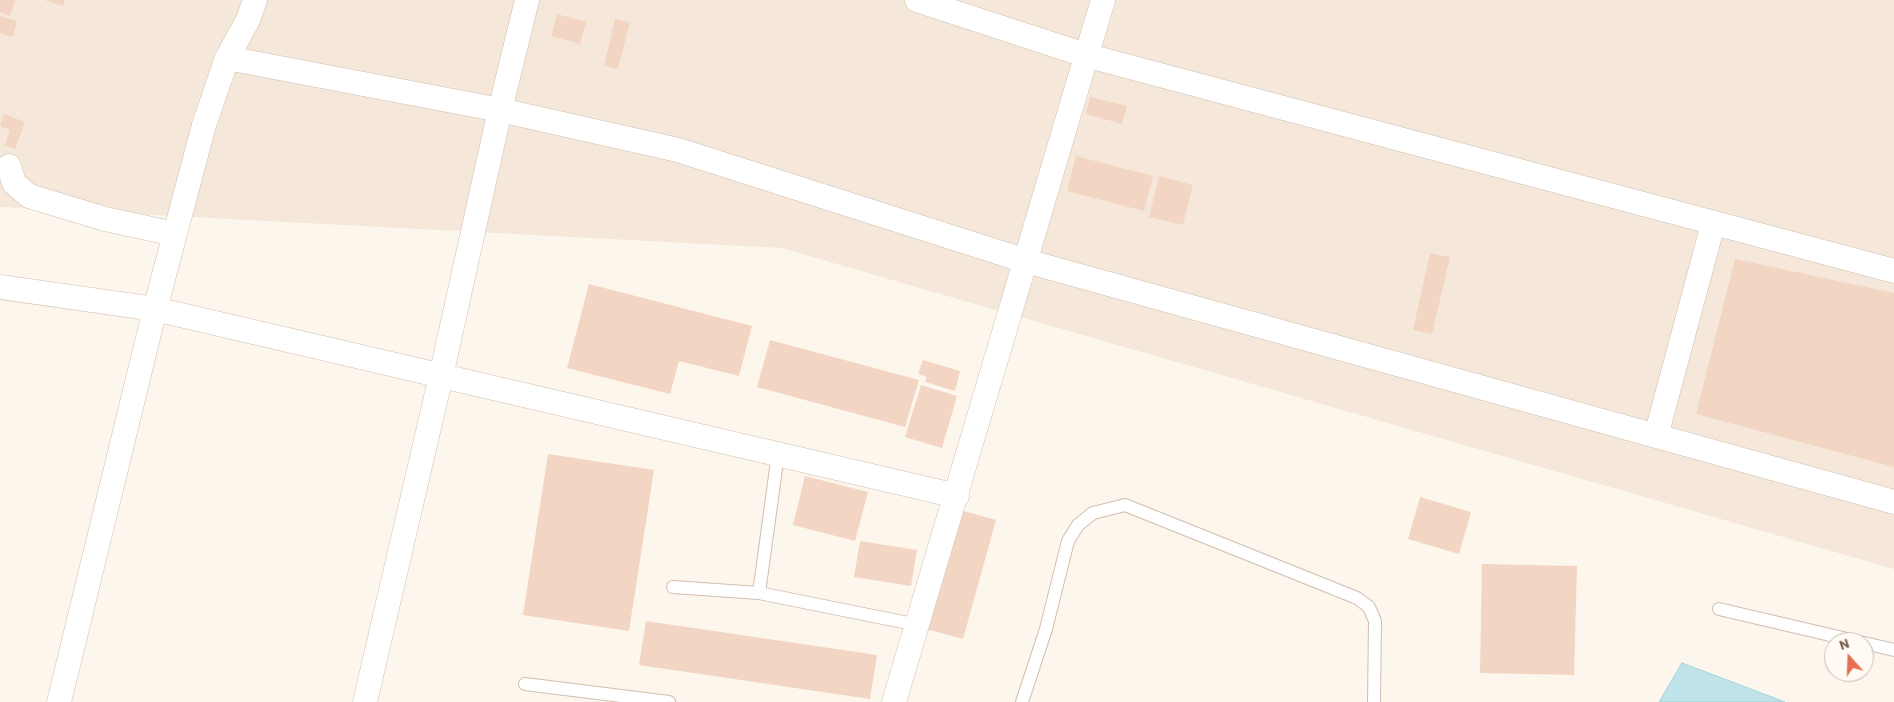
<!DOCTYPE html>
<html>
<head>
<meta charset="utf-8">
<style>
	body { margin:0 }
	#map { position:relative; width:1894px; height:702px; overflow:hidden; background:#fdf6ec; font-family:Barlow,sans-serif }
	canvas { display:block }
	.north { position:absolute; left:1824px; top:632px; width:50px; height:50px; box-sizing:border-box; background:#fffaf3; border:1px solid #cabbb1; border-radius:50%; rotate:340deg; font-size:14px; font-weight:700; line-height:20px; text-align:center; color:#7a5c4d }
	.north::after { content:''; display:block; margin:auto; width:18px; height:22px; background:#e76f51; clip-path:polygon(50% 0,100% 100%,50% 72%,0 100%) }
</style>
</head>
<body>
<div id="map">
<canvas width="1894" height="702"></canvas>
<div class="north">N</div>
</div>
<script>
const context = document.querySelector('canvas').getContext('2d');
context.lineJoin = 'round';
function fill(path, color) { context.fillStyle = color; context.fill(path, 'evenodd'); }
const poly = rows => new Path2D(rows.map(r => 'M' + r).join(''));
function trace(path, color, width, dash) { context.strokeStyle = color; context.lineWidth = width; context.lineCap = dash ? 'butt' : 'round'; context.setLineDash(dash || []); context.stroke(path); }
const residential = poly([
	[0,0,1894,0,1894,569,781,248,0,207]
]);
const water = poly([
	[1682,663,1785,702,1659,702,1682,663]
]);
const building = poly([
	[0,0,15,0,10,16,0,12],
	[44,0,65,0,63,6],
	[557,14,586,22,580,44,551,36],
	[0,16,17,21,13,37,0,33],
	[615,19,630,22,618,69,604,66],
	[1090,97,1127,106,1122,124,1086,114],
	[4,114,25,122,15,149,5,145,10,130,0,126],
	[1076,156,1153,176,1144,211,1067,191],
	[1159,176,1193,185,1183,225,1149,217],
	[1430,253,1450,257,1432,334,1413,330],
	[1735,259,1894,293,1894,467,1696,414],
	[589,284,752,326,739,376,679,361,670,394,567,368],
	[770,340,919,380,905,427,757,387],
	[923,360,960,371,955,391,925,382,927,377,918,374],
	[921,385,957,396,942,448,905,437],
	[548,454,654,470,629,631,523,615],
	[805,476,868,492,855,541,793,525],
	[1420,497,1471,512,1459,554,1408,539],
	[960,510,996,520,963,639,926,629],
	[860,541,917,550,911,586,854,577],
	[1482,564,1577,566,1574,675,1480,673],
	[646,621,877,655,870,699,639,665]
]);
const service = poly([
	[673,587,759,593,918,625],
	[759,593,778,454],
	[1719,609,1860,642],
	[1864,643,1894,650],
	[525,684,669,702],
	[1022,702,1046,629,1068,541,1078,525,1093,513,1125,505,1357,598,1369,607,1375,621,1374,702]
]);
const minor = poly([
	[917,0,1085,55,1894,271],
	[227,58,500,110,678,150,1026,261,1894,502],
	[9,166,14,183,29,196,105,219,175,234],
	[0,287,155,309,957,496],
	[1656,436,1713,224],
	[59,702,155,309,204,125,227,58,248,20,255,0],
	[365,702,441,376,500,110,527,0],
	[894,702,1103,0]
]);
fill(residential, '#f5e8da');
fill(water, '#bfe3e8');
trace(water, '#a5d3da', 1);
fill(building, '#f3d5c3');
trace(service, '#d1beb0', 14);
trace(minor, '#d1beb0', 25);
trace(service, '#fff', 12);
trace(minor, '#fff', 24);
</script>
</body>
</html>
